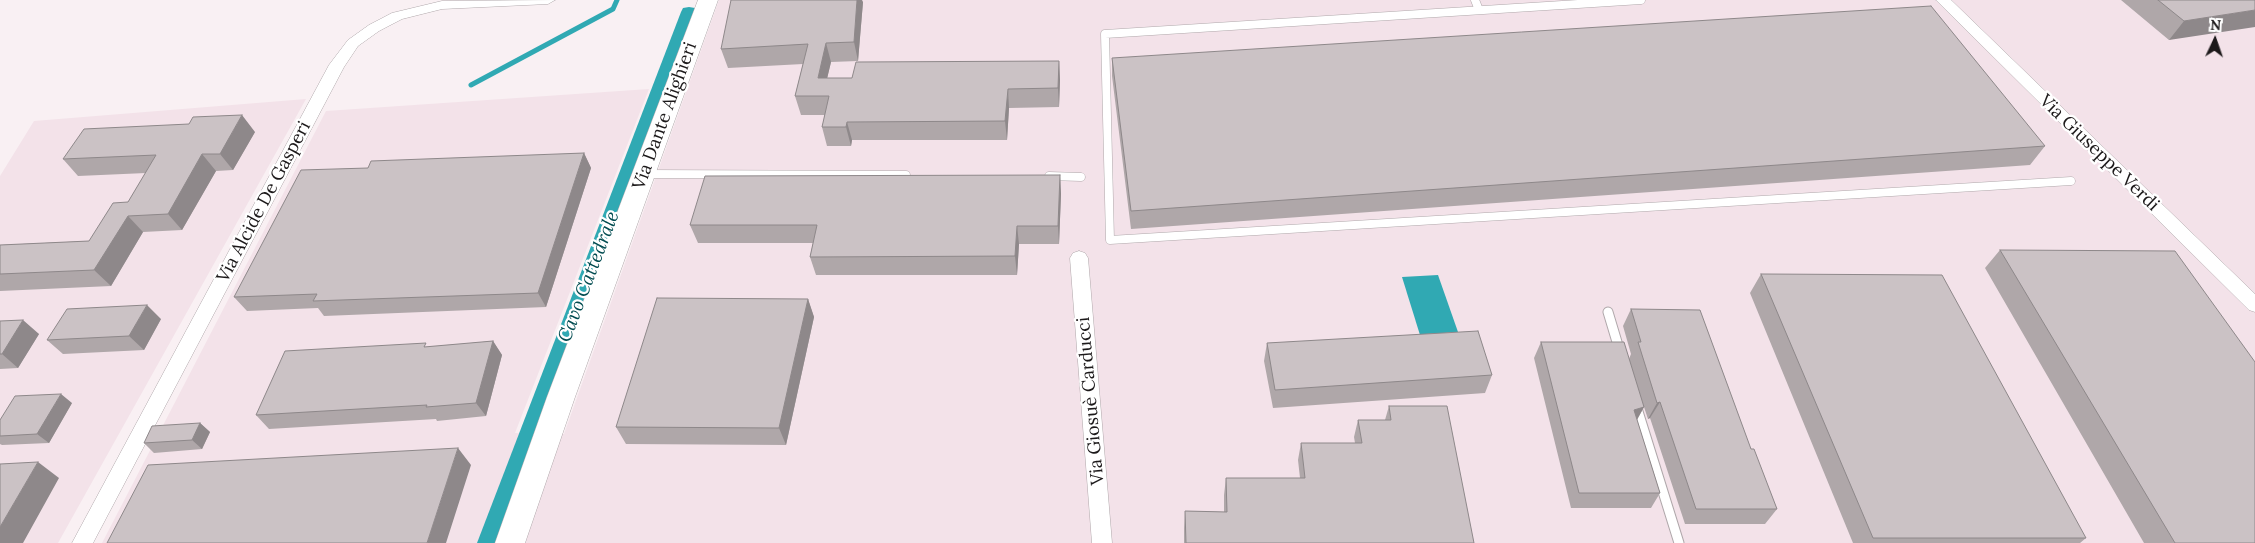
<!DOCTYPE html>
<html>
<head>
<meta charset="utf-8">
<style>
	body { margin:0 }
	#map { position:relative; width:2255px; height:543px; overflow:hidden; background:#f9f0f3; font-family:Lora,serif }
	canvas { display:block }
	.north { position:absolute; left:2190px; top:15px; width:50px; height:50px; -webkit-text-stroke:4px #fff; paint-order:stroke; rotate:3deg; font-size:14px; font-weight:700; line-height:20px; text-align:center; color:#1c191a }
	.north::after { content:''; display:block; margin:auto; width:18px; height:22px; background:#1c191a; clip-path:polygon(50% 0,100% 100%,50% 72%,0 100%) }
</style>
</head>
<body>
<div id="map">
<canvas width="2255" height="543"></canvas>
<div class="north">N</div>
</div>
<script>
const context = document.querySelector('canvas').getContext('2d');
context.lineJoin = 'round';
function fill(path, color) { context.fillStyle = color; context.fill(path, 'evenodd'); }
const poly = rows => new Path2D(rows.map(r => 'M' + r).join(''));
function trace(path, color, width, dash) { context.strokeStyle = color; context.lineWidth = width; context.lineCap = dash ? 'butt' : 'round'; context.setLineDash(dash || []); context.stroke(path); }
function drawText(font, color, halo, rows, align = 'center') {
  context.font = font + ' Lora,serif'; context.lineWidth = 4.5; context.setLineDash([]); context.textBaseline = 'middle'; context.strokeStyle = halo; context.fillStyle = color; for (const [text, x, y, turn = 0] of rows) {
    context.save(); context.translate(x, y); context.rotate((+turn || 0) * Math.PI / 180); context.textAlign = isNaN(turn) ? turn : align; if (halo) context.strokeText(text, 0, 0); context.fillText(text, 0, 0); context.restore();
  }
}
const built = poly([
	[719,0,2255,0,2255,543,102,543,326,111,649,89,515,433,564,434],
	[306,99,58,543,0,543,0,176,34,121]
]);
const water = poly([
	[1438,275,1458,332,1420,335,1402,277]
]);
const stream = poly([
	[471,85,613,9,617,0]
]);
const canal = poly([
	[689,7,695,8,697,12,501,543,477,543,681,12,683,8,689,7]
]);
const serviceFar1 = poly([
	[1475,0,1479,10],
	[1641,0,1105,34,1110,240,2071,181],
	[644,174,906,175],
	[1049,176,1081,177]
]);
const service = poly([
	[1608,312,1620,352],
	[1636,405,1679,543]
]);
const minor = poly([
	[555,0,548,4,442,9,402,19,379,31,358,46,344,67,93,543,72,543,329,65,348,40,369,25,392,13,442,1,555,0],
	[1936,0,1951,0,2255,294,2255,312,2249,310,1936,0],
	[1079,251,1085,253,1088,258,1112,543,1092,543,1070,258,1073,253,1079,251]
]);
const secondary = poly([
	[698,0,718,0,575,397,525,543,495,543,547,397,698,0]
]);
const wall = poly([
	[2121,0,2255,0,2169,40],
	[863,2,858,61,831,62,827,78,852,78,1059,61,1060,80,1059,107,1009,108,1007,140,852,140,851,146,827,146,822,127,825,115,801,115,795,96,803,64,728,68,721,49],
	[1112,58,2045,146,2030,165,1131,229,1112,76],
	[255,132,233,170,216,171,182,230,143,232,111,286,0,291,0,245,89,241,128,202,146,173,78,176,63,159],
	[584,153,591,168,546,307,324,316,318,308,247,311,234,297,368,168],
	[1060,175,1061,194,1059,244,1019,244,1017,275,816,275,810,257,813,243,698,243,690,225],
	[2000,250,2255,543,2144,543,1985,268],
	[1761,274,2086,538,2080,543,1853,543,1750,293],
	[808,299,814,317,786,445,626,444,616,427],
	[1631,309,1751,449,1777,509,1765,524,1685,524,1650,418,1648,419,1644,407,1637,420,1660,493,1651,508,1571,508,1534,358,1541,342,1629,359,1631,354,1623,326],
	[161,319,144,350,63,354,47,340],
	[0,321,39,334,18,368,0,369],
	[493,341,502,355,486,416,437,421,436,419,269,429,256,415,429,347],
	[1267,343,1492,375,1485,393,1273,408,1264,361],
	[72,403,49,443,2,445,0,444,0,420],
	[1389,406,1474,543,1184,543,1184,528,1185,511,1224,512,1224,495,1226,478,1300,478,1298,460,1301,443,1355,443,1354,437,1358,420,1385,420],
	[200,423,210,432,202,449,154,453,144,443]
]);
const shadedWall = poly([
	[857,0,862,0,863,2,858,61,854,42],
	[2255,10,2255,27,2169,40,2184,21],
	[826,43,831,62,823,96,818,78],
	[1059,61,1060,80,1059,107,1058,88],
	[1008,89,1009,108,1007,140,1005,121],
	[242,115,255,132,233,170,220,154],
	[847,122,852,140,851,146,846,127],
	[584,153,591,168,546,307,538,293],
	[202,154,216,171,182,230,168,214],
	[1060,175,1061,194,1059,244,1058,226],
	[128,216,143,232,111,286,94,270],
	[1017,226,1019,244,1017,275,1015,256],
	[808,299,814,317,786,445,779,428],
	[147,305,161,319,144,350,129,336],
	[23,320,39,334,18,368,2,354],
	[493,341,502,355,486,416,476,403],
	[61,394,72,403,49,443,37,434],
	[1660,402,1650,418,1648,419,1657,403],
	[1644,407,1635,423,1634,410],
	[200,423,210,432,202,449,192,440],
	[458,448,471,465,446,543,427,543],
	[38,462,59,478,23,543,0,543,0,527]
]);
const building = poly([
	[731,0,857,0,854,42,826,43,818,78,852,78,856,62,1059,61,1058,88,1008,89,1005,121,847,122,846,127,822,127,829,96,795,96,808,44,721,49,731,0],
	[2158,0,2255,0,2255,10,2184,21,2158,0],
	[1931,6,2045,146,1131,211,1112,58,1931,6],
	[242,115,220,154,202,154,168,214,128,216,94,270,0,274,0,245,89,241,113,203,128,202,156,155,63,159,84,129,189,124,193,117,242,115],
	[584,153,538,293,313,301,317,294,234,297,301,170,368,168,371,161,584,153],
	[1060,175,1058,226,1017,226,1015,256,810,257,817,225,690,225,705,176,1060,175],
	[2000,250,2175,251,2255,362,2255,543,2175,543,2000,250],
	[1761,274,1942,275,2086,538,1873,538,1761,274],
	[657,298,808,299,779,428,616,427,657,298],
	[147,305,129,336,47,340,67,309,147,305],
	[1631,309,1700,310,1751,449,1754,449,1777,509,1696,509,1660,402,1657,403,1638,342,1641,342,1631,309],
	[23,320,2,354,0,354,0,321,23,320],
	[1478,331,1492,375,1275,390,1267,343,1478,331],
	[493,341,476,403,426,407,427,405,256,415,285,351,426,343,424,347,493,341],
	[1541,342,1624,342,1644,407,1634,410,1660,493,1579,493,1541,342],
	[61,394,37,434,0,436,0,420,15,396,61,394],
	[1389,406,1447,406,1474,543,1186,543,1185,511,1227,512,1226,478,1305,478,1301,443,1362,443,1358,420,1391,420,1389,406],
	[200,423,192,440,144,443,152,426,200,423],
	[458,448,427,543,107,543,148,465,458,448],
	[38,462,0,527,0,464,38,462]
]);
const streetNames = [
	["Via Dante Alighieri",665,116,-70],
	["Via Giuseppe Verdi",2099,153,44],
	["Via Alcide De Gasperi",264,202,-62],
	["Via Giosuè Carducci",1091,401,-95]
];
const waterNames = [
	["Cavo Cattedrale",589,277,-69]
];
fill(built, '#f3e2e9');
fill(water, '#30a9b3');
trace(stream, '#30a9b3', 5);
fill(canal, '#30a9b3');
trace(serviceFar1, '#b0a8ab', 9);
trace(service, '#b0a8ab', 11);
trace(minor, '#b0a8ab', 1);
trace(secondary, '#b0a8ab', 1);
trace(serviceFar1, '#fff', 8);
trace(service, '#fff', 9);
fill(minor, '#fff');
fill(secondary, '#fff');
fill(wall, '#afa7a9');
fill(shadedWall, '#8e888a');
fill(building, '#cbc2c5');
trace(building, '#8e888a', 1);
drawText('18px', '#1c191a', '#fff', streetNames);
drawText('italic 19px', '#024c51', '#fff', waterNames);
</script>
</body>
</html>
